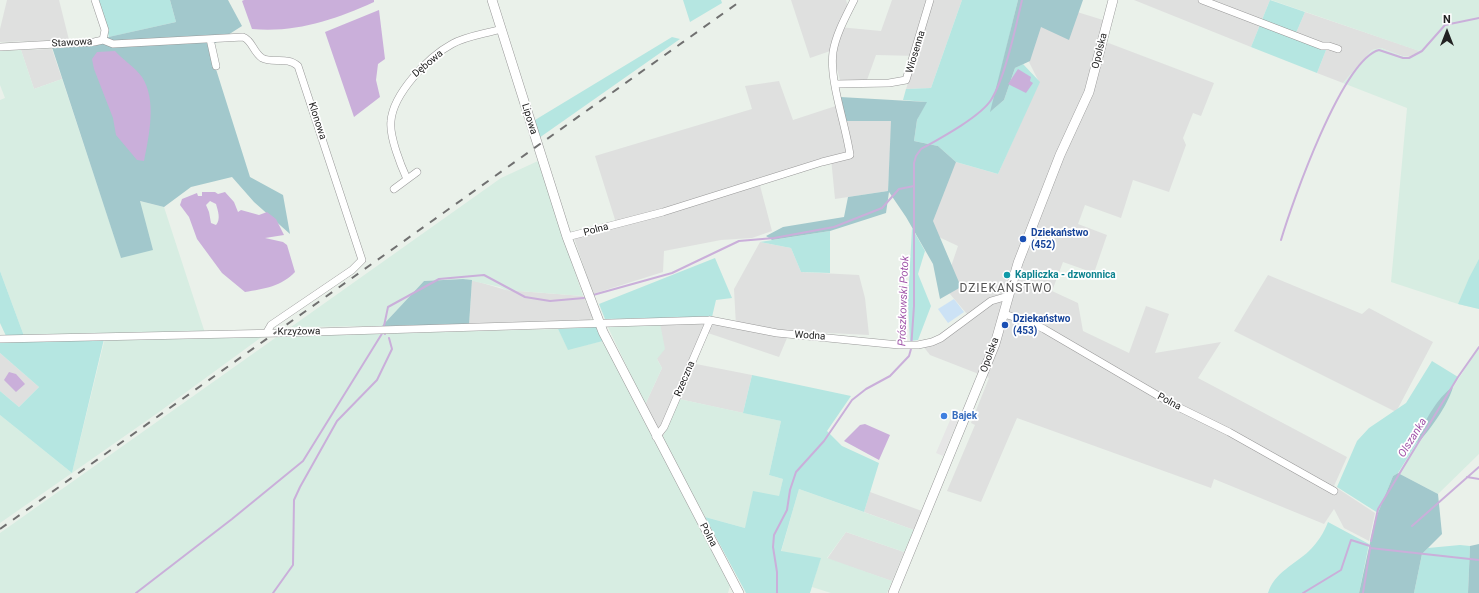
<!DOCTYPE html>
<meta charset="utf-8">
<style>
body{margin:0}
#map{position:relative;width:1479px;height:593px;overflow:hidden;background:#eaf1ea;font-family:Roboto,sans-serif}
canvas{display:block}
.north{position:absolute;left:1427px;top:12px;width:40px;height:40px;-webkit-text-stroke:3px #fff;paint-order:stroke;rotate:0deg;font-size:11px;font-weight:700;line-height:16px;text-align:center;color:#222}
.north::after{content:'';display:block;margin:auto;width:14px;height:18px;background:#222;clip-path:polygon(50% 0,100% 100%,50% 72%,0 100%)}
</style>
<div id="map">
<canvas width="1479" height="593"></canvas>
<div class="north">N</div>
</div>
<script>
const context = document.querySelector('canvas').getContext('2d');
context.lineJoin = 'round';
function fillPath(path, color) { context.fillStyle = color; context.fill(path, 'evenodd'); }
function trace(path, color, width, dash) { context.strokeStyle = color; context.lineWidth = width; context.lineCap = dash ? 'butt' : 'round'; context.setLineDash(dash || []); context.stroke(path); }
function drawText(font, color, halo, rows, align = 'center') {
  context.font = font + ' Roboto,sans-serif'; context.lineWidth = 3.5; context.setLineDash([]); context.textBaseline = 'middle'; context.strokeStyle = halo; context.fillStyle = color; for (const [text, x, y, turn = 0] of rows) {
    context.save(); context.translate(x, y); context.rotate((+turn || 0) * Math.PI / 180); context.textAlign = isNaN(turn) ? turn : align; if (halo) context.strokeText(text, 0, 0); context.fillText(text, 0, 0); context.restore();
  }
}
fillPath(new Path2D(`
 M7,0H59L69,40L0,42V29Z
 M791,0H846L848,6L839,27L881,31L892,0H962L931,88L906,89L917,56L876,55L867,80H840L836,65V49L810,58Z
 M1134,0H1270L1251,47Z
 M1074,11L1103,20L1098,39L1214,83L1201,116L1193,113L1183,138L1186,145L1169,192L1133,180L1121,218L1085,205L1078,224L1107,235L1094,273L1063,262L1052,291L1078,303L1083,331L1129,353L1146,306L1169,314L1155,353L1221,342L1198,378L1347,457L1334,486L1375,513L1369,541L1344,528L1334,509L1324,524L1214,479L1211,488L1017,418L981,502L947,491L975,425L971,423L989,378L930,355L923,346L967,314L944,287L958,246L926,231L923,223L956,162L998,174L1039,82L1028,60L1039,23Z
 M1305,12L1420,51L1410,57L1402,56L1381,48L1372,50L1343,83L1317,73L1328,45L1296,33Z
 M52,49L62,79L34,89L21,50Z
 M779,81L793,120L851,101L892,115L888,191L835,199L831,158L758,178L772,231L752,238L721,240L664,251L663,272L593,294L574,238L617,226L595,156L752,109L745,86Z
 M760,242L791,248L801,272L859,275L865,298L869,335L790,331L779,357L708,333L696,364L752,375L743,413L679,399L662,439L645,405L662,368L657,359L660,323L713,322L736,326L734,289Z
 M1268,275L1362,314L1369,308L1433,342L1396,412L1234,331Z
 M472,280L506,290L583,296L593,317L589,320L469,325Z
 M0,353L39,387L19,407L0,391Z
 M870,492L922,511L914,530L864,512Z
 M846,532L904,552L892,581L827,559Z`), '#dfe0df');
fillPath(new Path2D(`
 M1271,0H1479V309L1458,304L1391,282L1407,108L1343,83L1372,50L1381,48L1402,56L1410,57L1419,51Z
 M21,50L34,89L62,79L121,257L139,201L164,207L206,336H263L159,412L72,473L0,523V415L72,473L106,334L24,336L0,271V100L5,98L0,85V51Z
 M538,161L583,296L506,290L500,287L463,279L424,281L382,326L291,327L501,178Z
 M660,323L665,349L657,359L662,368L645,405L607,325Z
 M558,329L568,349L603,341L730,586L728,593H0V533L278,336Z
 M1479,347V454L1438,494L1398,473Z
 M679,399L781,421L769,475L783,479L779,497L745,528L705,517L662,439Z
 M799,489L914,530L904,552L846,532L827,558L892,581L887,593H831L812,587L820,559L781,552Z`), '#d7ede2');
fillPath(new Path2D(`
 M98,0H170L176,22L109,37Z
 M683,0H721L722,3L690,22Z
 M962,0H1018L991,111L1004,100L1015,68L1023,64L1040,82L998,174L956,162L938,146L914,141L917,120L926,102L903,100L906,89L931,88Z
 M1270,0L1305,12L1296,33L1328,45L1317,73L1251,47Z
 M672,37L680,39L539,138L535,120Z
 M912,228L925,251L918,274L931,306L918,340L910,341L908,302Z
 M830,231V273L801,272L791,248L760,242Z
 M715,258L732,298L716,300L712,317L605,319L599,304Z
 M1479,259V309L1458,304L1469,278Z
 M0,271L24,336H6L0,323Z
 M596,327L603,341L568,350L558,329Z
 M104,339L72,473L0,415V391L19,407L39,387L0,353V341Z
 M1432,361L1458,377L1398,473L1393,476L1378,513L1337,487L1357,441L1369,428L1406,403Z
 M752,375L851,396L827,431L842,446L879,463L864,512L799,489L781,551L821,558L810,593H746L705,517L745,528L753,491L779,496L783,479L769,475L781,421L743,413Z
 M1328,522L1369,544L1359,593H1268C1274,573 1295,564 1309,551C1317,543 1324,533 1328,522Z
 M1460,545L1470,546L1468,593H1414L1422,554L1428,548Z`), '#b5e6e1');
fillPath(new Path2D(`
 M170,0H228L242,26L209,47L250,177L283,195L290,234L254,202L232,177L191,187L164,207L140,201L153,250L121,258L50,41L104,38L176,22Z
 M1018,0H1083L1069,40L1041,27L1030,61L1015,68L1004,100L990,112Z
 M840,97L927,102L917,120L914,141L938,146L956,162L933,221L961,287L940,299L933,264L906,217L889,192L886,213L830,231L772,240L766,236L783,227L844,217L848,197L888,191L891,121H846Z
 M463,279L472,280L469,325L382,326L424,281Z
 M1453,387C1448,405 1430,430 1417,444C1420,427 1438,396 1453,387Z
 M1398,473L1438,494L1442,534L1422,554L1414,593H1359L1375,520L1393,476Z
 M1479,544V593H1468L1470,546Z`), '#a2c8cc');
fillPath(new Path2D(`
 M954,299L964,312L948,323L938,309Z`), '#cce2f5');
fillPath(new Path2D(`
 M954,411H962L943,456L936,453Z`), '#e6e6e6');
fillPath(new Path2D(`
 M244,0H374V2C334,20 296,33 252,29L242,1Z
 M379,10L385,59L378,64L376,80L380,97L354,117L325,32Z
 M115,51C123,60 135,67 142,77C157,100 149,136 144,161L137,160L116,135L113,118L94,69L92,59L97,52Z
 M1018,69L1031,77L1030,81L1033,83L1026,93L1008,84Z
 M202,192H215L218,194L225,192L234,202L238,212L241,210L259,215L267,212L276,219L284,235L265,238L283,242L287,245L295,272C282,286 264,289 245,292L222,273L197,239L189,217L180,205L182,199L197,193L198,196H202ZM210,201L216,204C218,211 221,219 216,225L211,223L209,212L206,205Z
 M9,372L16,374L25,384L16,392L4,380Z
 M865,424L890,435L879,460L844,441L860,425Z`), '#caafda');
trace(new Path2D(`
 M1281,240C1292,203 1342,60 1379,50L1403,58H1409L1422,51L1445,25L1479,18
 M593,295L672,273L739,241L774,238L834,227L882,208L899,189L914,186
 M384,326L388,307L439,279L484,275L525,297L550,301L584,298
 M1467,477L1479,479
 M1412,526L1479,467
 M1371,541L1378,509L1458,377L1479,347
 M1370,548L1479,560
 M136,593L232,519L303,461L383,332L385,334
 M273,593L293,565L294,500L300,487L337,421L377,380L392,349L389,338
 M777,593V572L773,547L774,535L787,510L790,490L796,472L824,441L852,400L866,389L890,376L909,356L911,349L914,306V163L916,156L921,149C939,139 980,117 991,100C1005,78 1016,26 1022,0
 M1303,593L1341,570L1351,540L1370,546
 M1363,593L1370,549`), '#caafda', 2);
const minor = new Path2D(`
 M95,0L105,30L103,40
 M1202,0L1322,46H1329L1338,49
 M210,39L216,66
 M103,40L113,44L243,37C252,40 253,52 262,58C273,64 287,56 298,66L362,260L352,270L271,325L267,332
 M0,47L94,42L103,40
 M836,84L889,83L906,80L930,0
 M407,179C401,166 389,136 391,121C393,94 428,57 452,44C466,36 485,34 501,29
 M394,189L417,172
 M567,237L663,212L822,162L850,155C846,125 829,81 833,52C836,34 846,16 854,0
 M1004,314L1030,322L1044,329L1174,405L1229,432L1334,491
 M0,339L281,333L710,320L777,333L899,345H918L932,342L941,338L991,301L1008,296
 M656,437L664,427L710,320`);
const tertiary = new Path2D(`
 M492,0L567,237L603,332L739,593
 M893,593L995,344L1018,263L1060,155L1089,92L1113,0`);
trace(minor, '#999', 8);
trace(tertiary, '#999', 10);
trace(minor, '#fff', 7);
trace(tertiary, '#fff', 9);
trace(new Path2D(`
 M0,529L742,0`), '#707070', 2, [8, 8]);
for (const [x, y, r, color] of [
 [1023,239,4,"#1a4fb4"],
 [1007,275,4,"#0f9aa8"],
 [1005,325,4,"#1a4fb4"],
 [944,416,4,"#3f7fe0"]
]) { const dot = new Path2D(); dot.arc(x, y, r, 0, 2 * Math.PI); context.fillStyle = color; context.fill(dot); trace(dot, '#fff', 1.5); }
drawText('10px', '#222', '#fff', [
 ["Stawowa",72,43,-3],
 ["Opolska",1100,51,-76],
 ["Wiosenna",916,52,-73],
 ["Dębowa",428,64,-40],
 ["Lipowa",529,119,73],
 ["Klonowa",317,121,72],
 ["Polna",596,230,-15],
 ["Krzyżowa",299,332,-1],
 ["Wodna",810,336,4],
 ["Opolska",990,355,-70],
 ["Rzeczna",685,379,-67],
 ["Polna",1169,402,28],
 ["Polna",708,535,62]
]);
drawText('bold 10px', '#164399', '#fff', [
 ["Dziekaństwo",1031,233],
 ["(452)",1031,245],
 ["Dziekaństwo",1013,319],
 ["(453)",1013,331]
], 'left');
drawText('bold 10px', '#0d838f', '#fff', [
 ["Kapliczka - dzwonnica",1015,275]
], 'left');
drawText('bold 10px', '#366cbe', '#fff', [
 ["Bajek",952,416]
], 'left');
drawText('italic 11px', '#a156aa', '#fff', [
 ["Prószkowski Potok",904,301,-88],
 ["Olszanka",1413,438,-58]
]);
context.letterSpacing = '1px';
drawText('12px', '#555', '#fff', [
 ["DZIEKAŃSTWO",1006,289]
]);
context.letterSpacing = '0px';
</script>
